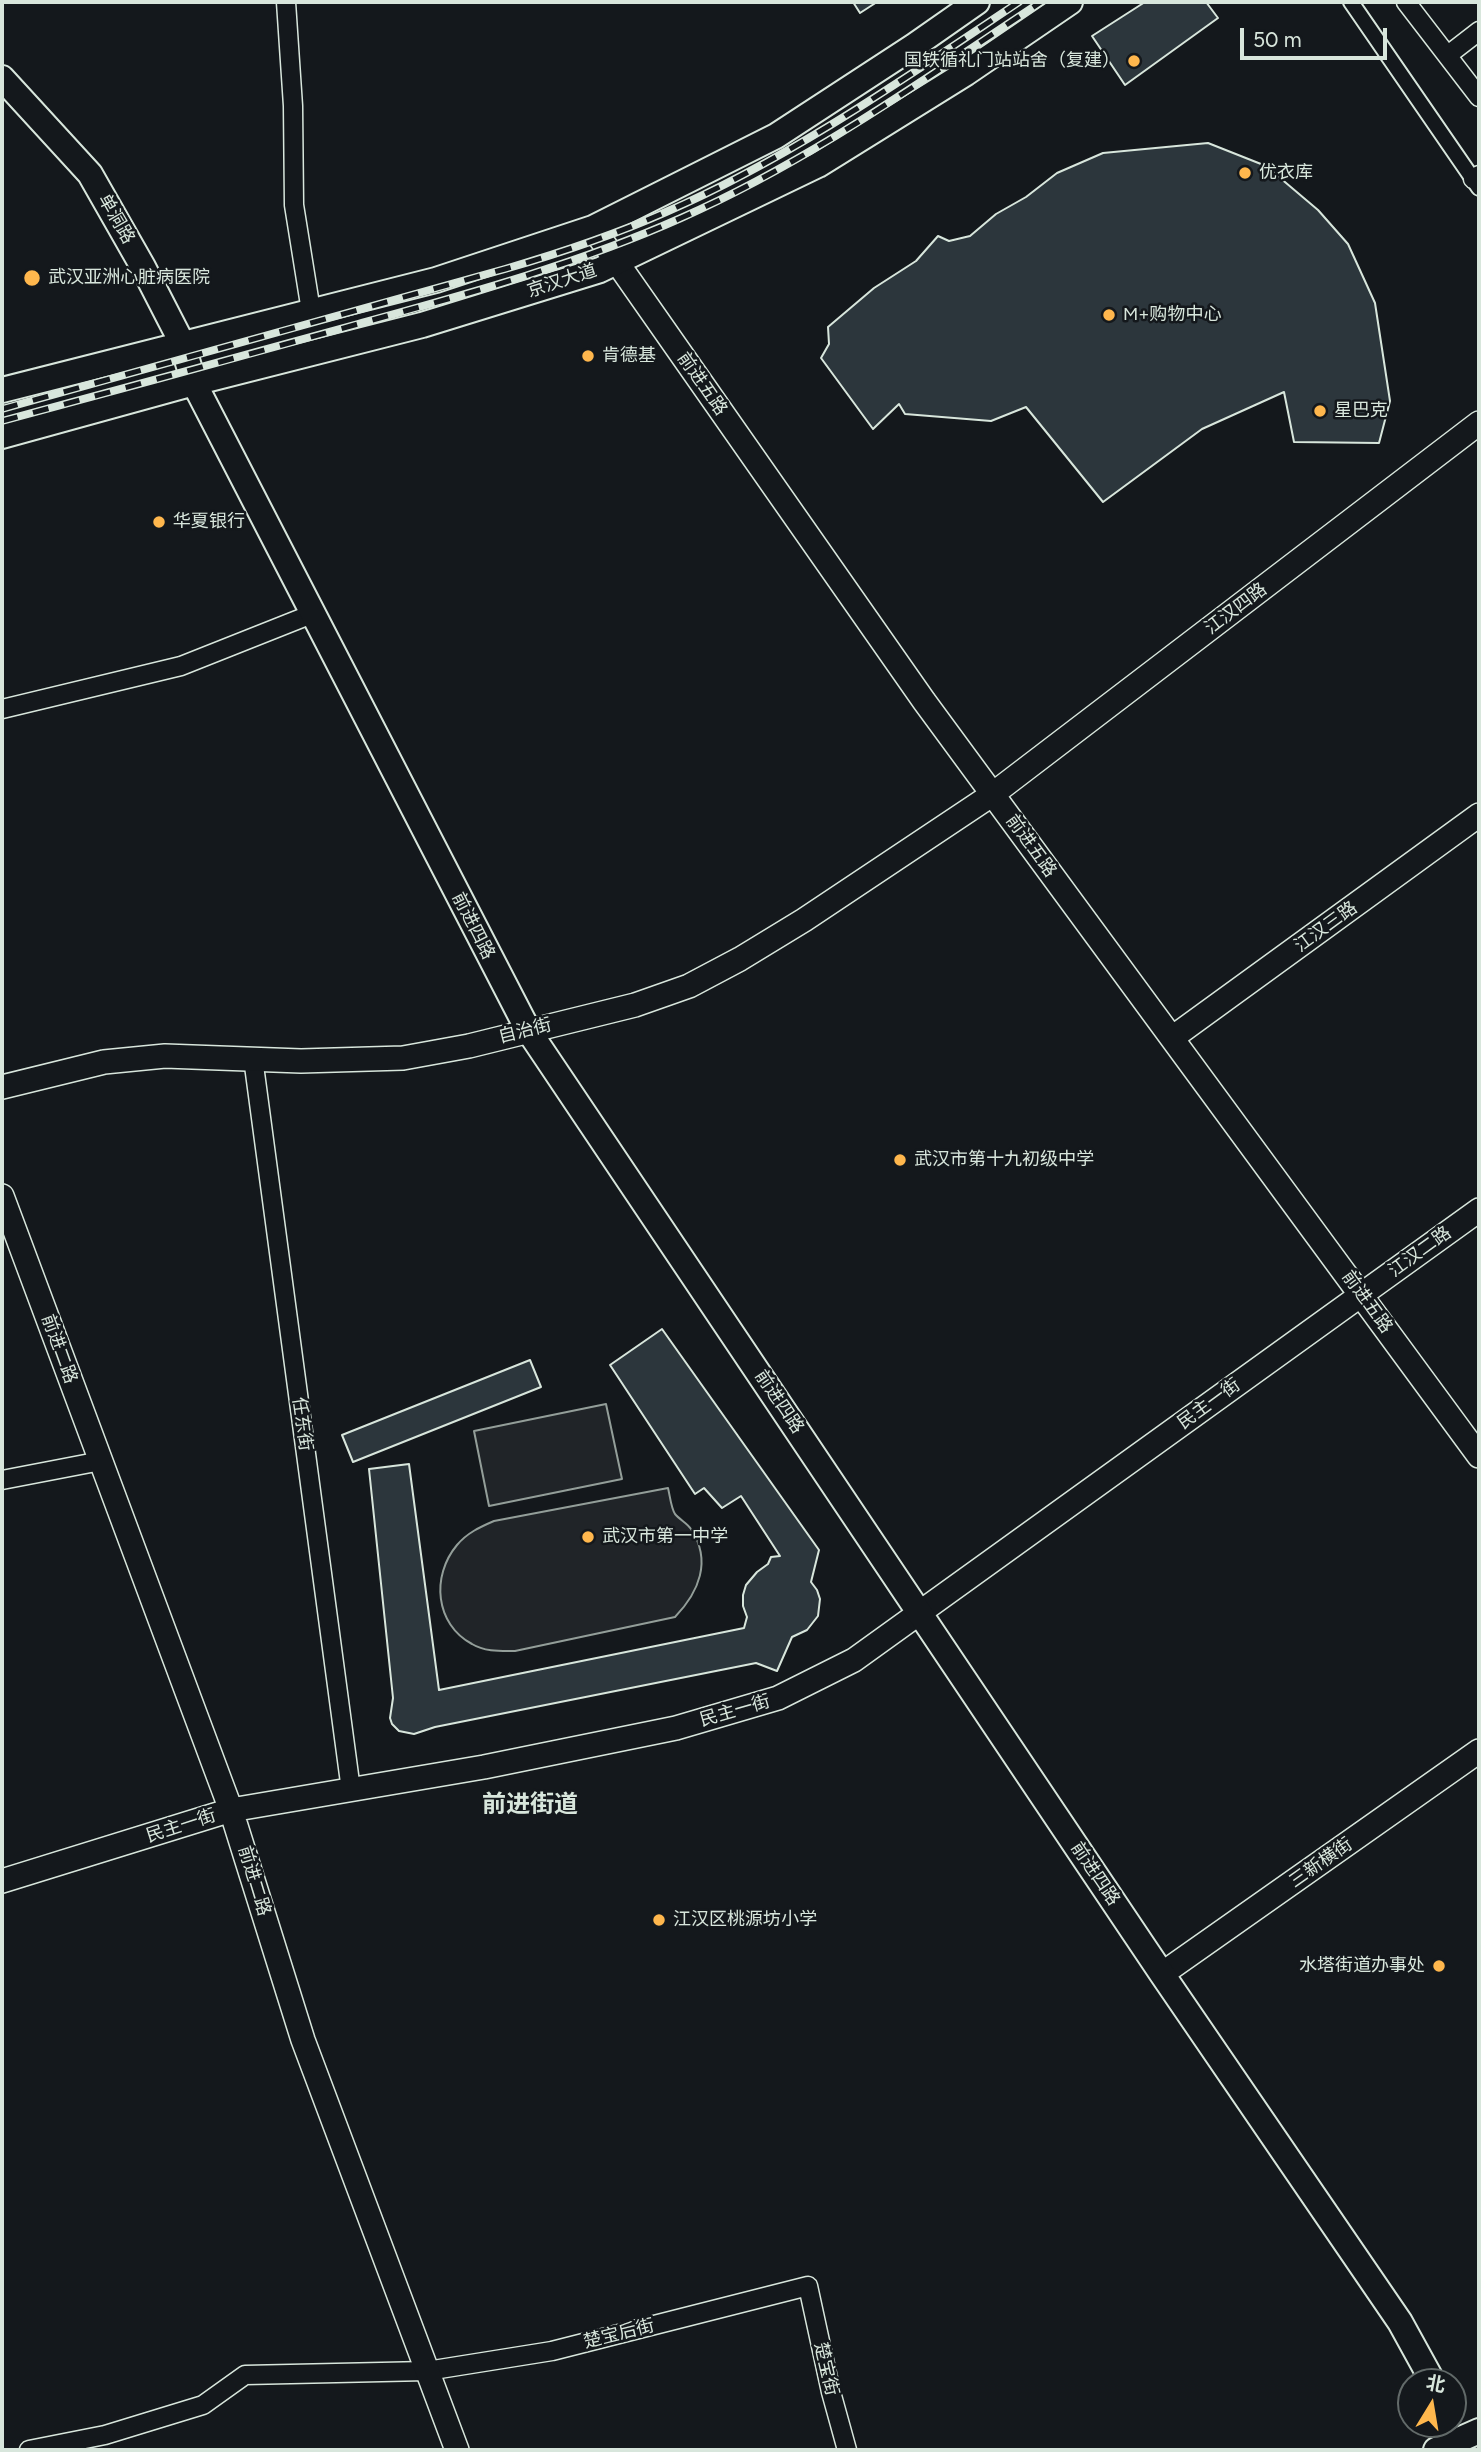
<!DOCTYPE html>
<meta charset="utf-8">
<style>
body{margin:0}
#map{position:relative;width:1481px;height:2452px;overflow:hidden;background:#14181c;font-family:Figtree,"Noto Sans SC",sans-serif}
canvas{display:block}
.frame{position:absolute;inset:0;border:4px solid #d8e6dc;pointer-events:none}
.north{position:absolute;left:1397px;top:2368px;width:70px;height:70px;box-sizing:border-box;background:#14181c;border:2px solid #626a69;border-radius:50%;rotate:11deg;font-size:19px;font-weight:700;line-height:28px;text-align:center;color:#d8e6dc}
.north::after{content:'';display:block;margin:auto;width:24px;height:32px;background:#ffb74d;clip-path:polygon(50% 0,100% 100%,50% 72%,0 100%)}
.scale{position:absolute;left:1240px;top:28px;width:147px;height:32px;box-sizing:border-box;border:4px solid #d8e6dc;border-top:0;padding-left:9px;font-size:21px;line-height:24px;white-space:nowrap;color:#d8e6dc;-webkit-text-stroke:5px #14181c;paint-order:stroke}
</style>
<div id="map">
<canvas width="1481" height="2452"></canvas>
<div class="frame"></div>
<div class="north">北</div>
<div class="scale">50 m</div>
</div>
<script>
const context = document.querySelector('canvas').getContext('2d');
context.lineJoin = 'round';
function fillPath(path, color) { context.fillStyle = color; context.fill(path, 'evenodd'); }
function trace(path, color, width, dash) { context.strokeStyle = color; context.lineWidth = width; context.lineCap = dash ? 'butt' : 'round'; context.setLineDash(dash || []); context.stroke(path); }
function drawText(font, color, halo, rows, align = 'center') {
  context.font = font + ' Figtree,"Noto Sans SC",sans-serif'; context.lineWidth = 5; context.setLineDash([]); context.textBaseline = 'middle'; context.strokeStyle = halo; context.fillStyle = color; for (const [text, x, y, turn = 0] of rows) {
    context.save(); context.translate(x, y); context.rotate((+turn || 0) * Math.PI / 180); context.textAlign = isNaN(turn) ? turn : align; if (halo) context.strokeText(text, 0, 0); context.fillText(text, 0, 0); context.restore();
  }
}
const green = new Path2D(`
 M606,1404L622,1479L489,1506L474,1431Z
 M668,1488C670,1496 671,1508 675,1514C680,1520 687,1523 691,1529C712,1561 699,1592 675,1617L515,1651C501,1651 485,1652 472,1644C435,1624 431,1576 457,1545C467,1533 480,1527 494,1521Z`);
fillPath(green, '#202428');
trace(green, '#939e99', 2);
const building = new Path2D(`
 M853,2H877L860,13Z
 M1145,2H1206L1218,18L1125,85L1092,36Z
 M1208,143L1266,166L1318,210L1348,244L1375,303L1390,401L1379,443L1294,442L1284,392L1202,429L1103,502L1026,407L991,421L905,414L899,404L873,429L821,358L829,344L828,327L874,288L916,261L938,236L949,241L970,236L996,214L1026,197L1057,173L1103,153Z
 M662,1329L819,1550L811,1582L817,1590L820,1599L818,1616L807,1630L792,1637L777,1671L756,1663L435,1727L414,1734L399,1731L392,1724L390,1718L393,1698L369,1469L409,1464L439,1690L744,1628L747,1617L743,1606V1595L746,1585L757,1572L768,1564L771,1557L780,1556L741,1496L722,1508L704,1488L695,1494L610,1365Z
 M530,1360L541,1387L353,1462L342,1435Z`);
fillPath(building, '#2c363c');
trace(building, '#d8e6dc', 2);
const pedestrian = new Path2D(`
 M1351,2L1479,188`);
const minor = new Path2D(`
 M286,2L293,106L294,205L311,311
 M1406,2L1479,97
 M1448,55L1479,31
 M1473,179L1479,175
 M2,709L181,666L312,614
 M253,1058L351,1790
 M2,1480L101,1461
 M29,2450L105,2435L203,2405L245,2375L427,2371L552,2351L808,2286L831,2392L847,2450`);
const tertiary = new Path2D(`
 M593,228L924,701L1479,1456
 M1172,1038L1479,815
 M2,1087L104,1062L165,1056L301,1061L403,1058L469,1046L635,1005L689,986L740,959L804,920L993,794L1479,423
 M2,1196L231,1810L303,2040L457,2450
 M2,1881L231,1810L484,1767L676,1728L778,1698L854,1660L1479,1210
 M1162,1974L1479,1751`);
const secondary = new Path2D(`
 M2,78L90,174L143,267L182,343L194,383L528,1030L1162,1974L1400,2322L1433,2382
 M2,390L436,280L593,228L776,136L914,46L977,2
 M2,436L194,383L422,325L600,270L818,165L966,73L1070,2
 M1436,2450L1479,2431`);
trace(pedestrian, '#d8e6dc', 18);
trace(minor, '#d8e6dc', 21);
trace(tertiary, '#d8e6dc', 26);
trace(secondary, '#d8e6dc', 28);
trace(pedestrian, '#14181c', 14);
trace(minor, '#14181c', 18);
trace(tertiary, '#14181c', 23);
trace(secondary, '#14181c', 24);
const rail = new Path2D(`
 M2,409L505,269C560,253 614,235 666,212C792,157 905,78 1019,2
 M2,421C121,389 239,357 358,324C467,294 578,264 681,218C810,161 924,79 1041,2`);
trace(rail, '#d8e6dc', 8);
trace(rail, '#14181c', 5, [16]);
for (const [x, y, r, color] of [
 [1134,61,7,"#ffb74d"],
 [1245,173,7,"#ffb74d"],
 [32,278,9,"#ffb74d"],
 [1109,315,7,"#ffb74d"],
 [588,356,7,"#ffb74d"],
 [1320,411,7,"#ffb74d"],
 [159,522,7,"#ffb74d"],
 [900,1160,7,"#ffb74d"],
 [588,1537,7,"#ffb74d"],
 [659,1920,7,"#ffb74d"],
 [1439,1966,7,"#ffb74d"]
]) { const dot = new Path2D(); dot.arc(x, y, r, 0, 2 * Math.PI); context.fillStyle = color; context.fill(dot); trace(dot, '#14181c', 2.5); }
drawText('18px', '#d8e6dc', '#14181c', [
 ["国铁循礼门站站舍（复建）",1120,61,"right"],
 ["优衣库",1259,173],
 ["武汉亚洲心脏病医院",48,278],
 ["M+购物中心",1123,315],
 ["肯德基",602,356],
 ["星巴克",1334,411],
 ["华夏银行",173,522],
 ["武汉市第十九初级中学",914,1160],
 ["武汉市第一中学",602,1537],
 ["江汉区桃源坊小学",673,1920],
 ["水塔街道办事处",1425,1966,"right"]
], 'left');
drawText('18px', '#d8e6dc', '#14181c', [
 ["单洞路",116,219,60],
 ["京汉大道",562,281,-18],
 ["前进五路",702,384,55],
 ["江汉四路",1236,609,-37],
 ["前进五路",1031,846,54],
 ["前进四路",473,926,63],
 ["江汉三路",1326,927,-36],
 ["自治街",525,1031,-14],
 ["江汉二路",1420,1252,-36],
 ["前进五路",1367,1302,54],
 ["前进二路",59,1349,70],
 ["前进四路",779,1402,56],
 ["民主一街",1209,1404,-36],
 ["任东街",302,1424,82],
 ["民主一街",735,1711,-16],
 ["民主一街",181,1826,-18],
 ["三新横街",1321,1863,-35],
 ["前进四路",1095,1874,56],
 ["前进二路",254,1881,73],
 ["楚宝后街",619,2334,-14],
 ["楚宝街",826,2369,77]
]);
drawText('bold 24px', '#d8e6dc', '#14181c', [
 ["前进街道",530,1805]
]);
</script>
